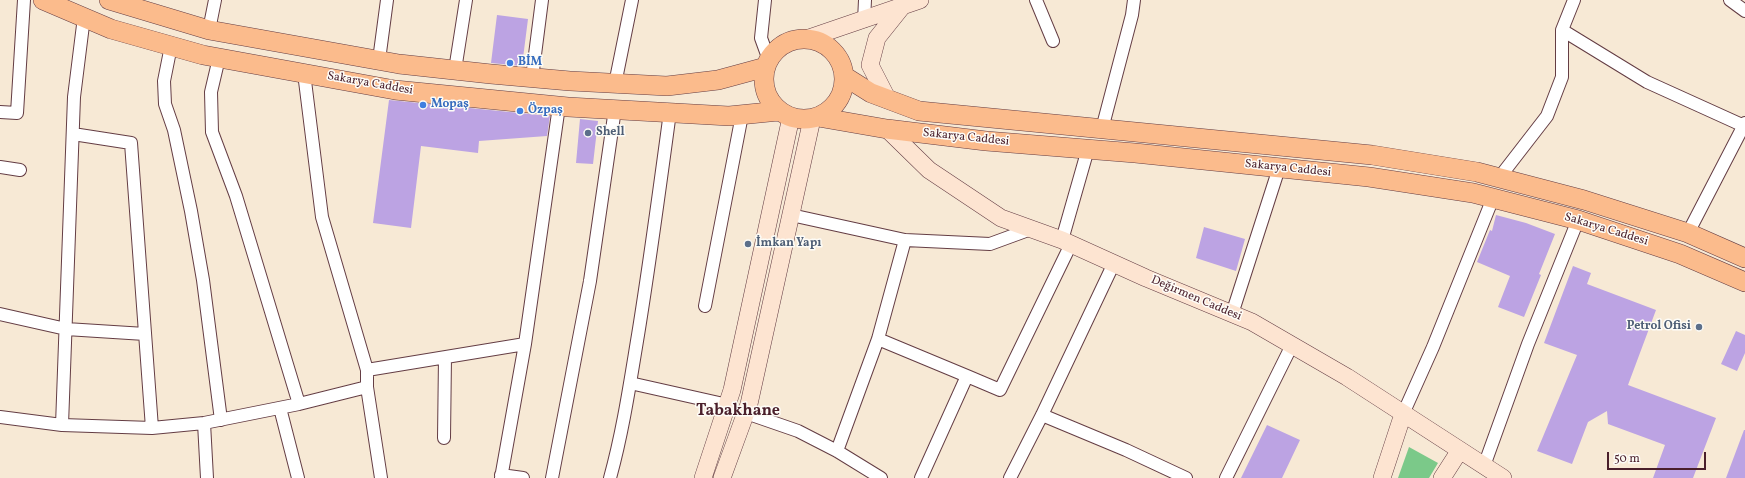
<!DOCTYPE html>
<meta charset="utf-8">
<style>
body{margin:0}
#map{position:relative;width:1745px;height:478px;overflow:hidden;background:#f7e9d5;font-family:Vollkorn,serif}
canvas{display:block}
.scale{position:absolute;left:1607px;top:452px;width:99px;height:18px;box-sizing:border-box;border:2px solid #4a1f2b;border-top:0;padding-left:5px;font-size:12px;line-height:14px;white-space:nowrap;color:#4a1f2b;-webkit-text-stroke:3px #fdfcf7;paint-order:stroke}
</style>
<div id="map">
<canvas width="1745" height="478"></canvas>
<div class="scale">50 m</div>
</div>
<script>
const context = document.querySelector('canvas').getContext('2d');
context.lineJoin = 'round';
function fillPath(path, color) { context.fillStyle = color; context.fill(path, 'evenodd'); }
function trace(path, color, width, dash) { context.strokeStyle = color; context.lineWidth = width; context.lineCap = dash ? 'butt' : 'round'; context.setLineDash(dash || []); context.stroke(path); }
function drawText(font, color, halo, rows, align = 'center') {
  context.font = font + ' Vollkorn,serif'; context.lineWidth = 3; context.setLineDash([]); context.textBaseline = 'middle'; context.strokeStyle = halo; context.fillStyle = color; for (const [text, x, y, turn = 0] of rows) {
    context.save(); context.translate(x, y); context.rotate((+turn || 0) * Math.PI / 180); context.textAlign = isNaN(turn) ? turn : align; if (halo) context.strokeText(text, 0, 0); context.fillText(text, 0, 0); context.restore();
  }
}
fillPath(new Path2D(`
 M1409,447L1438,463L1429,478H1398Z`), '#7bc989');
fillPath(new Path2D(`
 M497,15L528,19L522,66L491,63Z
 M389,100L550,116L547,136L479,141L478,153L421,146L411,228L373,223Z
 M580,119L598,121L593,164L576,163Z
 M1496,215L1526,223L1555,234L1539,274L1541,275L1524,317L1498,307L1510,276L1477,262L1490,230L1492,231Z
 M1204,227L1245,239L1236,271L1196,258Z
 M1573,266L1591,273L1587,284L1656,310L1628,385L1716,418L1693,478H1653L1665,445L1608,424L1607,411L1588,422L1572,464L1537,451L1577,355L1544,343Z
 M1736,331L1745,335V353L1737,371L1721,364Z
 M1267,425L1300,440L1282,478H1241Z
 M1744,430H1745V478H1726Z`), '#bca3e3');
const street = new Path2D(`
 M765,0L761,38L769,60
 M1036,0L1053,41
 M1730,0L1745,11
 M864,21L865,0
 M209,30L215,0
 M1562,30L1647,82L1744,126
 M171,46L164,81L165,104L174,130L191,211L203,280L221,420
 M219,58L211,92L212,132L236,196L299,404
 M379,60L387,0
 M455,70L466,0
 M304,73L322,217L367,370V387L381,478
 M532,78L542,0
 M615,84L632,0
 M0,112L17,113L24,0
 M1102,129L1132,15L1134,0
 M73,134L131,143L152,428
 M0,167L20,170
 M1499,178L1547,116L1562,77V30L1574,0
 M791,215L905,240L990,244L1031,229
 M1688,233L1745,123
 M1062,240L1088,149
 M705,306L742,115
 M0,314L66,329L145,334
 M1232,314L1279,168
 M878,339L967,376
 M367,370L525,344L559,106
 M630,383L728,405
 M280,408L298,478
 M746,413L798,431L837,451L881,478
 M1403,414L1433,347L1493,198
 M1042,415L1126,450L1186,478
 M0,417L62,425L152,428L204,423L299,404L367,387
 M204,423L207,478
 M62,425L74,97L84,17
 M444,438L445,357
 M837,451L878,339L905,240
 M1484,466L1528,344L1578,220
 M501,475L523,478
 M501,478L525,344
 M552,478L590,281L615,109
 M610,478C623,431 630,383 638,335C650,261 660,186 670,112
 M921,478L967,376L1000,390L1071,244
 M1010,478L1042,415L1114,263
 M1226,478L1292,345`);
const secondary = new Path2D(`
 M806,39L920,0
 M888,100L870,65L877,38L901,8
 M887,129L929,170L1001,218L1062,240L1146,278L1252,322L1347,377L1503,478
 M703,478L732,390L791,117
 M722,478L749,404L812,119
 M1382,478L1403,414
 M1442,478L1460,450`);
const primary = new Path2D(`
 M43,0L111,29L203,55L395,90L568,107L729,116L779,111
 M109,0L209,30L399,64L491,74L570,81L667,86L718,80L766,67
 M764 79a40 40 0 1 1 80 0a40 40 0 1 1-80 0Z
 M844,76L871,93L919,111L1372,155L1477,172L1584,200L1688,233L1745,258
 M818,117L887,129L986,141L1135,153L1369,177L1473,193L1578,220L1680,254L1745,282`);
trace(street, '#643d44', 14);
trace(secondary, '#643d44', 18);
trace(primary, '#643d44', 20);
trace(street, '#fff', 12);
trace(secondary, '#fde4d1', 17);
trace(primary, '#fbbb8c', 19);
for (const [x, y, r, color] of [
 [510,63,4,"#3f7fe0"],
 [423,105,4,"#3f7fe0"],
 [520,111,4,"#3f7fe0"],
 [588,133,4,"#5c6f8a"],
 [748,244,4,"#5c6f8a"],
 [1699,327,4,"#5c6f8a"]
]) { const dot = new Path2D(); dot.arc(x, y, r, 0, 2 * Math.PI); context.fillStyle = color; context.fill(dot); trace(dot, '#fdfcf7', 1.5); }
drawText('bold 12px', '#366cbe', '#fdfcf7', [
 ["BİM",518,63],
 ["Mopaş",431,105],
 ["Özpaş",528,111]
], 'left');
drawText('12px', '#4a1f2b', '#fdfcf7', [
 ["Sakarya Caddesi",370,84,10],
 ["Sakarya Caddesi",966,138,6],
 ["Sakarya Caddesi",1288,169,6],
 ["Sakarya Caddesi",1606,230,17],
 ["Değirmen Caddesi",1196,299,23]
]);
drawText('bold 12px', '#4e5e75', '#fdfcf7', [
 ["Shell",596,133],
 ["İmkan Yapı",756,244],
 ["Petrol Ofisi",1691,327,"right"]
], 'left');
drawText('bold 16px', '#4a1f2b', '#fdfcf7', [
 ["Tabakhane",738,412]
]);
</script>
